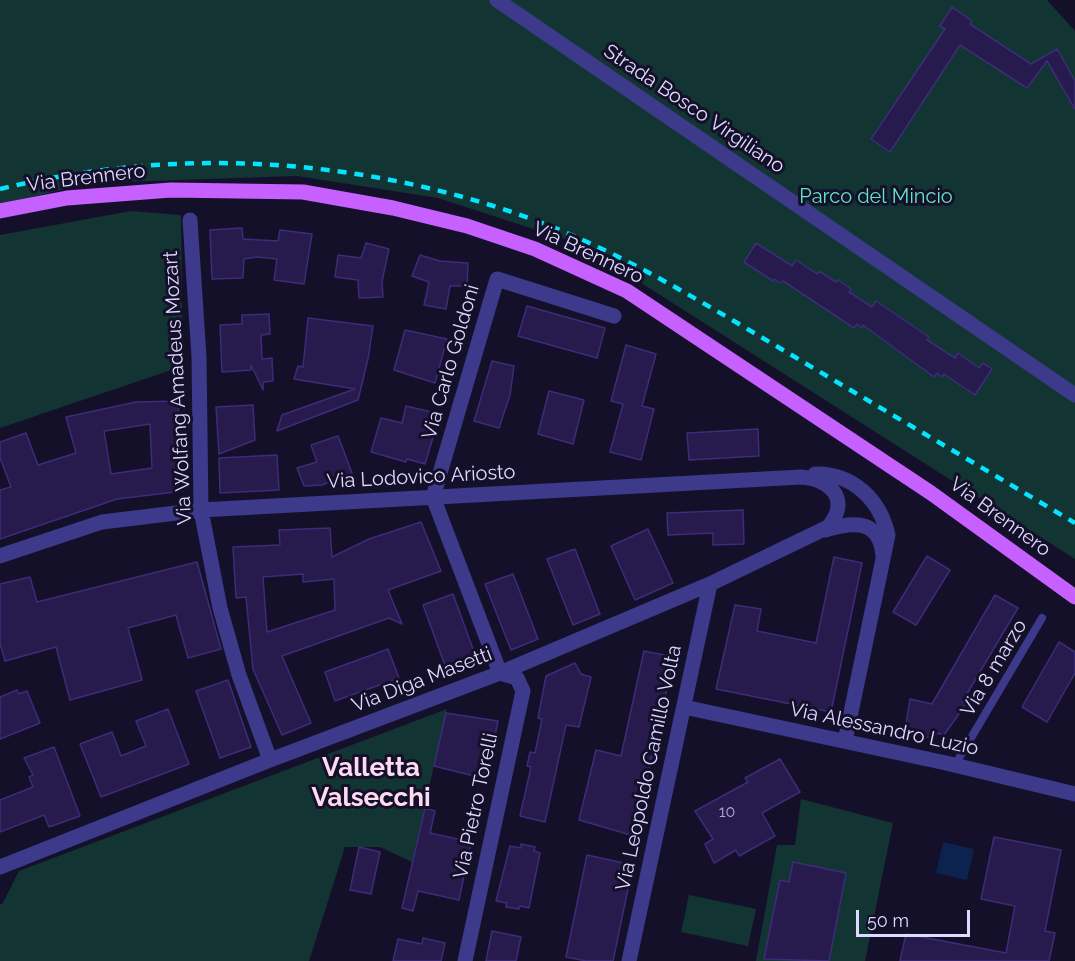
<!DOCTYPE html>
<style>
body{margin:0}
#map{position:relative;width:1075px;height:961px;overflow:hidden;background:#15102a;font-family:Raleway,sans-serif}
canvas{display:block}
.scale{position:absolute;left:856px;top:910px;width:114px;height:27px;box-sizing:border-box;border:3px solid #ded9ff;border-top:0;padding-left:8px;font-size:18px;line-height:21px;white-space:nowrap;color:#ded9ff;-webkit-text-stroke:4px #15102a;paint-order:stroke}
</style>
<div id="map">
<canvas width="1075" height="961"></canvas>
<div class="scale">50 m</div>
</div>
<script>
const context = document.querySelector('canvas').getContext('2d');
context.lineJoin = 'round';
function fillPath(path, color) { context.fillStyle = color; context.fill(path, 'evenodd'); }
function trace(path, color, width, dash) { context.strokeStyle = color; context.lineWidth = width; context.lineCap = dash ? 'butt' : 'round'; context.setLineDash(dash || []); context.stroke(path); }
function drawText(font, color, halo, rows, align = 'center') {
  context.font = font + ' Raleway,sans-serif'; context.lineWidth = 6; context.setLineDash([]); context.textBaseline = 'middle'; context.strokeStyle = halo; context.fillStyle = color; for (const [text, x, y, turn = 0] of rows) {
    context.save(); context.translate(x, y); context.rotate((+turn || 0) * Math.PI / 180); context.textAlign = isNaN(turn) ? turn : align; if (halo) context.strokeText(text, 0, 0); context.fillText(text, 0, 0); context.restore();
  }
}
fillPath(new Path2D(`
 M0,0H1047L1075,31V559L580,244L438,198L297,176L88,183L0,205Z
 M131,211L181,215L183,366L0,428V235Z
 M447,709L412,862L380,847H345L309,961H0V905L3,903L19,871Z
 M801,799L893,823L865,961H756L777,845H795Z
 M689,895L756,909L748,946L681,932Z`), '#123534');
fillPath(new Path2D(`
 M943,842L974,849L967,880L936,873Z`), '#0b234e');
const building = new Path2D(`
 M952,7L972,21L970,24L1031,64L1057,49L1075,81V109L1047,61L1027,88L960,45L890,152L871,139L945,29L940,26Z
 M242,228L243,239L278,241L280,230L312,234L304,284L274,280L277,259L257,257L244,259L243,278L212,279L210,230Z
 M366,243L389,249L382,281L383,297L359,298L358,280L335,277L338,255L361,258Z
 M756,243L792,266L796,260L817,274L819,271L836,282L838,280L851,289L849,292L872,307L876,301L929,337L927,340L955,358L958,353L979,368L983,363L992,369L975,395L944,374L942,377L937,373L934,377L863,325L862,328L857,324L854,328L783,281L780,283L774,279L773,281L744,262Z
 M420,255L440,261L468,263L467,286H450L446,309L424,305L429,282L412,276Z
 M527,306L605,328L597,358L518,336Z
 M269,314L270,334L261,335L262,359L272,358L273,381L263,382V390L251,365V370L222,372L220,325L242,324V315Z
 M308,318L373,326L368,359L358,400L277,431L282,415L355,389L294,379L298,366L303,367Z
 M405,330L447,339L435,383L394,370Z
 M626,345L656,354L642,406L654,409L641,460L610,452L623,404L611,401Z
 M492,361L514,366L510,395L499,428L474,421Z
 M549,391L584,400L573,444L538,434Z
 M178,401L183,491L117,499L0,539V490L11,487L0,458V442L26,433L38,465L76,453L66,417L136,402ZM150,424L152,468L111,474L104,431Z
 M253,405L255,440L219,454L216,407Z
 M406,406L440,414L425,464L407,459L406,462L371,452L381,418L402,423Z
 M758,429L759,456L689,460L687,433Z
 M338,436L352,473L322,485L304,486L297,468L317,462L311,445Z
 M277,455L279,490L220,493L219,458Z
 M743,510L744,544L713,545V533L668,535L667,513Z
 M421,522L441,571L388,590L402,624L389,618L282,656L311,723L282,735L253,669L246,597L236,598L233,547L280,545L279,530L330,528L332,557L369,539ZM303,574V582L334,579L335,610L267,632L263,577Z
 M648,529L673,583L635,600L611,546Z
 M575,549L600,614L573,625L547,559Z
 M927,556L950,570L916,625L893,612Z
 M834,557L862,563L831,712L716,689L735,605L761,609L757,631L816,643Z
 M197,562L221,649L188,658L176,615L128,628L142,680L70,700L56,647L5,661L0,644V584L30,577L37,602Z
 M513,574L538,639L511,650L485,584Z
 M453,594L477,660L447,671L423,605Z
 M995,595L1018,608L962,702L966,704L944,735L937,733L934,739L905,730L910,699L932,704Z
 M1059,642L1075,652V673L1047,722L1022,707Z
 M388,649L399,678L335,701L325,672Z
 M644,651L674,657L634,836L579,820L596,750L621,756Z
 M575,663L581,674L591,677L579,727L566,725L545,822L520,816L531,767L527,766L530,752L535,753L542,719L538,718L546,676Z
 M228,680L251,747L220,758L196,691Z
 M17,690L19,694L27,691L40,723L0,739V697Z
 M168,709L189,764L101,797L80,744L112,732L121,756L146,746L136,721Z
 M446,713L498,721L486,779L434,766Z
 M54,747L80,816L49,827L44,815L0,832V800L33,787L29,777L33,775L24,758Z
 M780,759L800,792L762,813L775,836L739,856L736,850L714,863L705,844L713,839L695,811L748,782L745,778Z
 M425,808L435,811L430,833L471,842L459,900L418,891L413,911L402,908Z
 M994,837L1061,850L1045,931L1055,933L1049,961H900L906,934L1006,953L1015,906L981,899Z
 M521,844L535,847L534,851L540,853L529,908L520,906L519,909L506,907L507,903L496,901L510,846L521,848Z
 M359,847L380,852L371,894L350,890Z
 M587,855L633,865L613,961H586L566,957Z
 M793,862L846,873L829,961L764,959L780,880L789,882Z
 M492,931L521,937L516,961H486Z
 M423,938L445,943L441,961H393L398,939L422,944Z`);
fillPath(building, '#261b4c');
trace(building, '#3c2c79', 1.5);
trace(new Path2D(`
 M955,765L1042,618`), '#3d398b', 8);
trace(new Path2D(`
 M497,0L1075,395
 M190,220L199,357L201,510L220,608L239,675L270,760
 M815,474C853,473 880,500 888,535L845,741
 M825,530C852,522 880,518 883,556
 M0,556L102,522L201,510L801,477C831,479 851,500 828,527L710,584L500,673L270,760L0,867
 M500,673L433,497L497,279L614,316
 M684,707L946,763L1075,794
 M465,961L523,691L517,678L500,673
 M629,961L710,584`), '#3d398b', 15);
trace(new Path2D(`
 M0,211L67,198L171,190L303,192L393,208L467,226L535,249L627,291L931,493L1075,597`), '#c660ff', 15);
trace(new Path2D(`
 M0,189C176,146 359,157 529,218C617,250 698,300 778,347C877,406 976,464 1075,523`), '#05e3ff', 4.5, [9, 8]);
drawText('16px', '#b0aad2', null, [
 ["10",727,812]
]);
drawText('20px', '#ded9ff', '#15102a', [
 ["Strada Bosco Virgiliano",694,109,34],
 ["Via Brennero",86,178,-7],
 ["Via Brennero",588,253,25],
 ["Via Carlo Goldoni",451,362,-74],
 ["Via Wolfang Amadeus Mozart",178,388,-93],
 ["Via Lodovico Ariosto",421,477,-3],
 ["Via Brennero",1000,517,36],
 ["Via 8 marzo",994,668,-59],
 ["Via Diga Masetti",422,680,-21],
 ["Via Alessandro Luzio",884,729,12],
 ["Via Leopoldo Camillo Volta",649,768,-78],
 ["Via Pietro Torelli",476,806,-78]
]);
drawText('20px', '#5fe5c5', '#15102a', [
 ["Parco del Mincio",876,197]
]);
drawText('bold 26px', '#ffdbf1', '#15102a', [
 ["Valletta",371,768],
 ["Valsecchi",371,798]
]);
</script>
